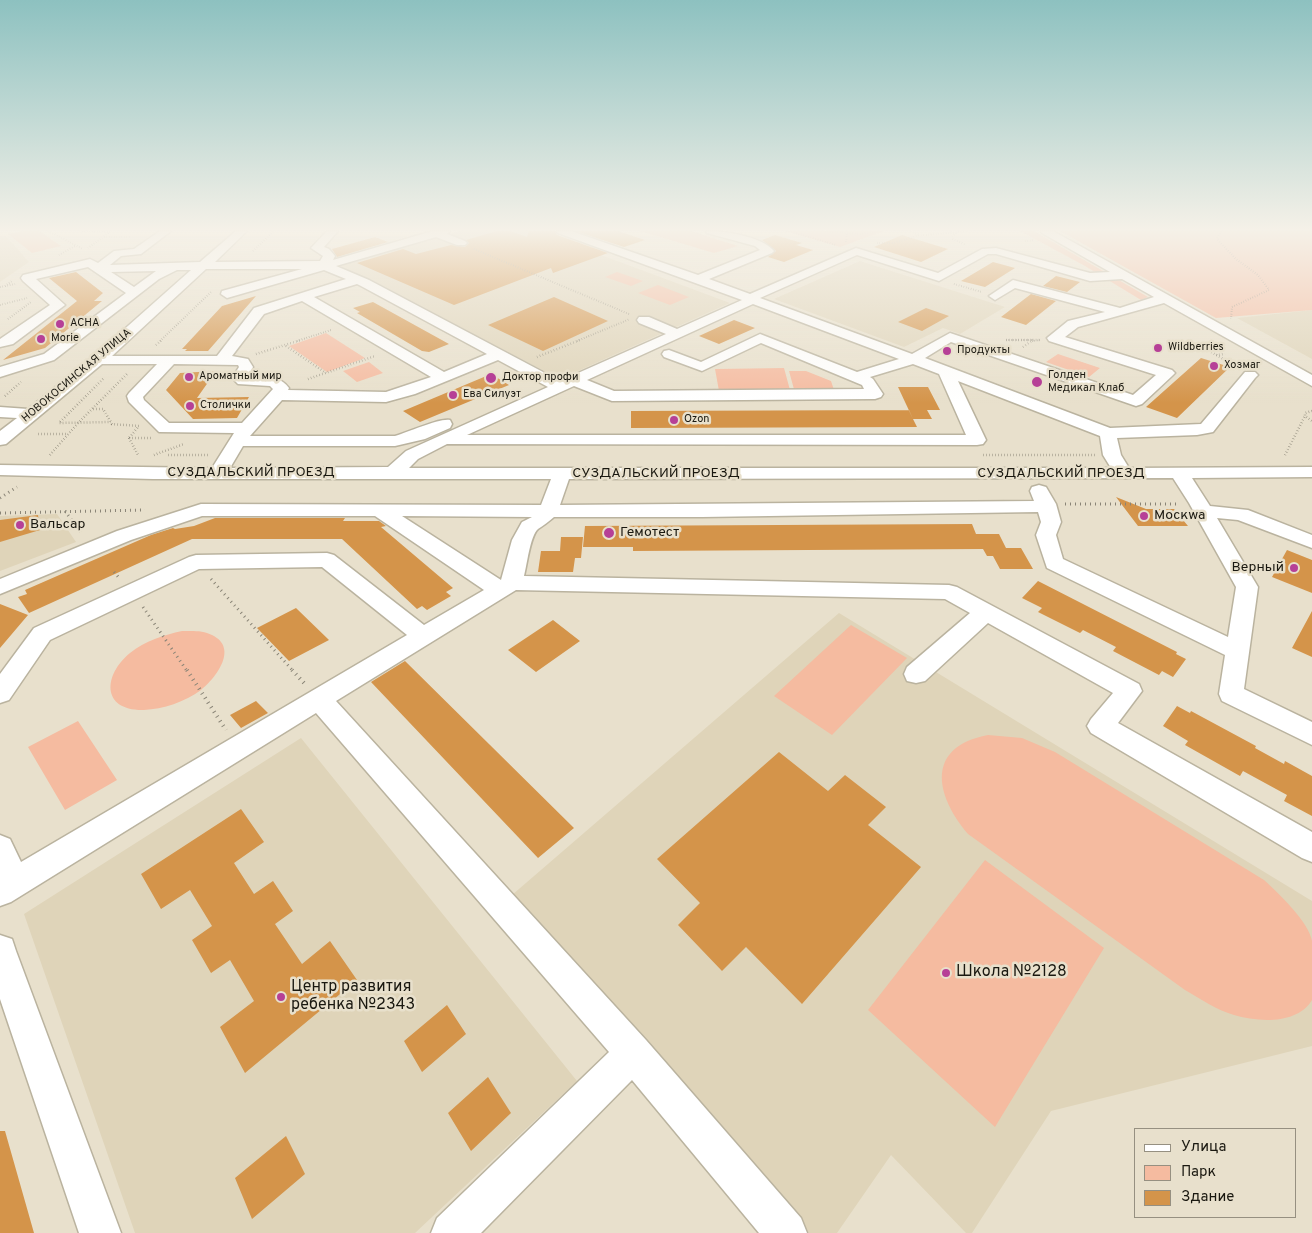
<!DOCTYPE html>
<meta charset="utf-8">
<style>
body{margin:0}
#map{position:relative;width:1312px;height:1233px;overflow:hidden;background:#e8e0cc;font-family:Overpass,sans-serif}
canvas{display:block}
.legend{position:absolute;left:1134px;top:1128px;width:162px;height:90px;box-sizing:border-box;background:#e8e0cc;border:1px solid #969081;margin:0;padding:6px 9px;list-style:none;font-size:15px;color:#1a1810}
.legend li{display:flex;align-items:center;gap:10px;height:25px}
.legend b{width:25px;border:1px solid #969081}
</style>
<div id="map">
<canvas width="1312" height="1233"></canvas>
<ul class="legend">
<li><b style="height:6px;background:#fff"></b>Улица</li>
<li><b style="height:14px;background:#f5bba0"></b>Парк</li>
<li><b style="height:14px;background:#d4944a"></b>Здание</li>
</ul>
</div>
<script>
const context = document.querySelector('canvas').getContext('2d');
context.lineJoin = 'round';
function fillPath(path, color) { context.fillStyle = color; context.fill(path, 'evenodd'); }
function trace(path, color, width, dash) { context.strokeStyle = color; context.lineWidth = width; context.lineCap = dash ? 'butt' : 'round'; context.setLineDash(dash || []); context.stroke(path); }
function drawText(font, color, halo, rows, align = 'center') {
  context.font = font + ' Overpass,sans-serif'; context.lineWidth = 5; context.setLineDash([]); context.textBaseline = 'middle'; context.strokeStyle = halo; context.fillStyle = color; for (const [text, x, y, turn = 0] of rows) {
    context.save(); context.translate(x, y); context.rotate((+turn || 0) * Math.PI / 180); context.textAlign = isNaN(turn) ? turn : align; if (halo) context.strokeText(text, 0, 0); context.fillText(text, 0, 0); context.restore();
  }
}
fillPath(new Path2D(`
 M460,231H537L730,303L560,379L340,266Z
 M0,236H6L29,262L0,282Z
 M860,261L1005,307L960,334L943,328L904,347L774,299Z
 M1312,310V359L1237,318Z
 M57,514L76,542L0,571V516Z
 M839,613L1312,901V1046L1051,1111L972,1233H966L891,1155L837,1233H809L512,895Z
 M301,738L577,1081L415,1233H135L24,914Z`), '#dfd4b9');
fillPath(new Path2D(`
 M24,231H39L61,246L32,253L8,234Z
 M640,231H691L738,246L714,253Z
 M785,231H884L840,247Z
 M1020,231H1034L1148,297L1141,300L1085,266Z
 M1060,231H1312V310L1216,318Z
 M617,272L643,281L631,286L605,277Z
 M658,285L689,297L670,305L638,293Z
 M326,333L365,358L327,372L289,346Z
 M1058,354L1100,368L1089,377L1046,362Z
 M369,362L383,373L357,382L343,371Z
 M784,368L790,390L719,391L715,369Z
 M789,371H806L831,381L835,393H795Z
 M851,625L907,658L832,735L774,696Z
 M182,631C192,631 203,630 212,635C239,648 216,678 201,690C185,702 163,709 144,710C101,711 103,675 130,653C145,641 164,635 182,631Z
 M78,721L117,780L65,810L28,747Z
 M988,735L1022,738L1055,752L1264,880C1278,893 1309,922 1312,941C1312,960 1312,981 1312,1000C1297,1025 1258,1022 1234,1015C1216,1010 1201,999 1185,990L968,834C935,795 925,747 988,735Z
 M985,860L1104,948L995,1127L868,1010Z`), '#f5bba0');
fillPath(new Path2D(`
 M497,231H510L527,237L529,231H555L557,235L608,253L553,273L551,268L454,305L357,263L403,249L416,254L451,245L465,247L469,243L466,240Z
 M575,231H618L645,240L624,247Z
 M775,235L802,243L796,245L813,250L784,262L768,257L776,251L762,240Z
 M902,235L948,249L921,262L874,247Z
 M375,237L388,242L337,257L332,249Z
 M993,262L1015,268L985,287L961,281Z
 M76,272L103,293L94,301H102L45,348L3,360L77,301L49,278Z
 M1056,276L1080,282L1067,292L1043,286Z
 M1031,294L1056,301L1026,325L1001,317Z
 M256,296L208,351H185L187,349H182L222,306Z
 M554,297L608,321L543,351L488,325Z
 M373,302L449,344L429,352L422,351L357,313L360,312L353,308Z
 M926,308L949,316L922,331L898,322Z
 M734,320L755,328L719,344L699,336Z
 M1201,358L1230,367L1177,418L1146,407Z
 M216,371L197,398L249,397L237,418L193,419L166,390L180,373Z
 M491,374L509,385L420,422L403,411Z
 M898,387H928L940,410H927L932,419H913L917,427L631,428V411L909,410L913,419Z
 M1116,497L1146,509H1174L1188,526H1138Z
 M38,515L40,530L0,542V520Z
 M215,518H345L343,521H379L386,526L381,527L453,588L446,592L451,596L427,610L422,606L417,609L342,539H192L29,613L18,597L27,594L25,590L151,535L173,528L175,529L194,526Z
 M972,524L976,534H999L1006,548H1021L1033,569H1000L993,556H987L983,549L633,551V547H583L585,526Z
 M561,537H583L581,558H575L573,572H538L541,551H560Z
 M1287,550L1312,560V593L1272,577Z
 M1038,581L1177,652L1176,654L1186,659L1173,677L1162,671L1159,675L1113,651L1116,647L1083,630L1080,633L1038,612L1042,608L1022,598Z
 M0,604L28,615L0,648Z
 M296,608L329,640L289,661L257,628Z
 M1312,611V657L1292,648Z
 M553,620L580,641L536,672L508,650Z
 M405,661L574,828L538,858L371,682Z
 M256,701L268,713L241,728L230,715Z
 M1177,706L1190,713L1191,711L1256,746L1255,748L1284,764L1285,761L1312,776V816L1284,801L1287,795L1243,771L1240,776L1185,745L1188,741L1163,726Z
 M779,752L828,791L845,775L886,807L868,825L921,867L802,1004L746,947L722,971L678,925L700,903L657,859Z
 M241,809L264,842L234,863L254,894L273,881L293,911L275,924L302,964L330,941L357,980L245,1073L220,1027L254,1001L230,960L211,973L192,940L212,926L190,890L161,909L141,874Z
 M447,1005L466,1034L422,1072L404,1041Z
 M488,1077L511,1113L471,1151L448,1113Z
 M0,1131H5L34,1233H0Z
 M286,1136L305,1174L252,1219L235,1178Z`), '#d4944a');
const minor = new Path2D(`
 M160,231H171L141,254L121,256L110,265L200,262L236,231H247L215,262L320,261L323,256L311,248L327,231H338L324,247L329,249L335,256L333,260L433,231H450L447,234L465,241L467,243L465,245H457L436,237L336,266L369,280L560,381L666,334L639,323L637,320L639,317H649L677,329L742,300L558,233L557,231H571L698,275L760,250L755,246L707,233L706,231C725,231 761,236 774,251L772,253L709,279L750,294L856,248L938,273L982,249L996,248L1090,273L1110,272L1042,233L1041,231H1053L1312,375V386L1164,303L1078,327L1065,337L1172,370L1175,373L1172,376L1142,404L1136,406L951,342L925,358L1110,428L1201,424L1245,372H1255L1258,375L1255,378L1213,432L1197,435L1117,438L1121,455L1129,468L1312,467V477L1192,478L1210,506L1248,510L1312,535V548L1238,520L1217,518L1258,587L1244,689L1312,722V745L1222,701L1219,694L1225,655L1047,568L1036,535L1041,522L1038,512L702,517H554C548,522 544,525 538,529C530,536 527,565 524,576L949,585L957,587L1139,684L1142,691L1118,723L1312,832V862L1302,858L1091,733L1087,726L1091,719L1113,693L988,623L925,681L916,683L907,681L904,674L907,667L970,613L945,599L516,590L336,701L646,1040L801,1218L807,1233H759L632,1080L481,1233H431L437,1218L609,1052L316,713L11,902L0,906V835L10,839L21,862L407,635L322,567L199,569L50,640L9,700L0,703V674L34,628L189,557L196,555L327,553L334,555L424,625L484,590L375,516H202L131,540L0,594V579L117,531L201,504L541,505L551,479H153L0,475V465L212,468L234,433L159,432L129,402L127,396L129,393L157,364H102L6,444L0,445V431L17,418L0,417V407L28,409L93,357L191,270H177L159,279L54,360L0,377V367L44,354L126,293L88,267L36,279L65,305L13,344L0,347V339L50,305L23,281L21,278L23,275L90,259L98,263L114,251L134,249ZM988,254H996L1090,281L1122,279L1154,297L1120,308L1013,280L989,296L995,300L1015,288L1105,312L1068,321L1047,338L1049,341L1156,375L1133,395L950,333L912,354L760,298L857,255L939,281ZM206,269H302L222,291L221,294L227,298L324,270L346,279L254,308L217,356H112ZM156,271L134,287L111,272ZM357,284L361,286L487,354L444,372L314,297ZM302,301L431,377L386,392L288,390L289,388C279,374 264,377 248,377L253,367L248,359L232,356L264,314ZM753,304L899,359L857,372L760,334L701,362L669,350L664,351L662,354L664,357L702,371L761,343L862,385L864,389L614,391L587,380ZM498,360L548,387L406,451L388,467L230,468L243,446H395L425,439L450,428L452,424L450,420C439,418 409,432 395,436H250L282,400L386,402L415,394ZM174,364L238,365L239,367L232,378L238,384L270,386L273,389L242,423H169L144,400L143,397ZM913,364L939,374L966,435H467L574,386L612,401L875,399L881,397L883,394L873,379L870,377ZM958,381L1100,436L1103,455L1111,468H409L418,459L447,444L977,445L983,444L986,440ZM1173,478L1189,503L1236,587L1228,637L1063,559L1056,535L1061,522L1056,504L1046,487L1039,485L1032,487L1030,491L1034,501L560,505L569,479ZM402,516L532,517L522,522L512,540L501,580Z
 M0,935L12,939L16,951L121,1233H79L0,999Z`);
trace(minor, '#bab39f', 3);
trace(new Path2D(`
 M48,231L83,249
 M82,231L110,232L88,248
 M789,231L836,245
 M825,231L860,234L881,231
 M911,231L919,235
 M1221,231L1217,239L1236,259L1258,275L1269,290L1232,307L1231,319
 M956,233L952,237L953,239L966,245
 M104,237H131
 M1025,241L1035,240
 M846,242L847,231
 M877,243H893L917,236L968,231
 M474,249L629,314
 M253,251L274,231
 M59,255L75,246
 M954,284L982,292
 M5,286L12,281
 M0,287L15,284
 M0,305L27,298
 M8,319L31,302
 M1006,340H1032
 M160,341L211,292
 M297,341L331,330
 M577,341L630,319
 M1032,341L1040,340`), '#898476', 2, [0.5, 2]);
trace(new Path2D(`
 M1006,340H1032
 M156,345L162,340
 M286,346L326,373
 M1201,346L1237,367
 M1023,347L1033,340H1040
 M256,354L301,340
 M1216,355L1225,354
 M537,357L580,340
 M103,379L59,423L111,422
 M308,379L375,356
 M5,396L21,382
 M93,409H103L112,424L139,426L129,438
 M1312,411L1305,413V416L1312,421
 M38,434H68
 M129,438H151
 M129,438L138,455
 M50,455L79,422L127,374
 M154,455L184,444
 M168,455H210
 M983,455H1095
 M1285,455L1305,416`), '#898476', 2.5, [0.5, 2.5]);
trace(new Path2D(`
 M0,498L17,487
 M1065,504H1179
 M65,511L82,534
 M0,513L145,510
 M114,572L120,579
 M211,579L293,671
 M143,607L187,671`), '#898476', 3, [1, 4]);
trace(new Path2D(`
 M187,670L226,730
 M292,670L305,684`), '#898476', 4, [1, 4.5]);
fillPath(minor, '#fff');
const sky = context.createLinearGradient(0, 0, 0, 403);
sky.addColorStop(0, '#8dc1c0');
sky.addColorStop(0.57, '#f5f1e8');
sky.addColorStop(1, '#f5f1e800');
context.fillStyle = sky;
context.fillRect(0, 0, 1312, 403);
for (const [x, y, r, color] of [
 [60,324,5,"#b64097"],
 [41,339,5,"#b64097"],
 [1158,348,5,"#b64097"],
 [947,351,5,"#b64097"],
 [1214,366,5,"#b64097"],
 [189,377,5,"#b64097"],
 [491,378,6,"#b64097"],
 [1037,382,6,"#b64097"],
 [453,395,5,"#b64097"],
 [190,406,5,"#b64097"],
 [674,420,5,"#b64097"],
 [1144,516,5,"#b64097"],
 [20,525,5,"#b64097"],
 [609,533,6,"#b64097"],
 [1294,568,5,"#b64097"],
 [946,973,5,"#b64097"],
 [281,997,5,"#b64097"]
]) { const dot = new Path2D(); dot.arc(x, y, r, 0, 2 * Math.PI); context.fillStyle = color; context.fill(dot); trace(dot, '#e8e0cc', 2); }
drawText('11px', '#1a1810', '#e8e0cc', [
 ["АСНА",70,324],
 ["Morie",51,339],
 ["Wildberries",1168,348],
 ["Продукты",957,351],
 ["Хозмаг",1224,366],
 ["Голден",1048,376],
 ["Медикал Клаб",1048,389],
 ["Ароматный мир",199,377],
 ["Доктор профи",502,378],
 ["Ева Силуэт",463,395],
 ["Столички",200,406],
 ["Ozon",684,420]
], 'left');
drawText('11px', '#1a1810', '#e8e0cc', [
 ["НОВОКОСИНСКАЯ УЛИЦА",77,376,-40]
]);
drawText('14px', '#1a1810', '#e8e0cc', [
 ["СУЗДАЛЬСКИЙ ПРОЕЗД",251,473],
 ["СУЗДАЛЬСКИЙ ПРОЕЗД",656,474],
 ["СУЗДАЛЬСКИЙ ПРОЕЗД",1061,474]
]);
drawText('14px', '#1a1810', '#e8e0cc', [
 ["Москwa",1154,516],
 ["Вальсар",30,525],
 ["Гемотест",620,533],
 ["Верный",1284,568,"right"]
], 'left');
drawText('16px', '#1a1810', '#e8e0cc', [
 ["Школа №2128",956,973],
 ["Центр развития",291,988],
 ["ребенка №2343",291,1006]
], 'left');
</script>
